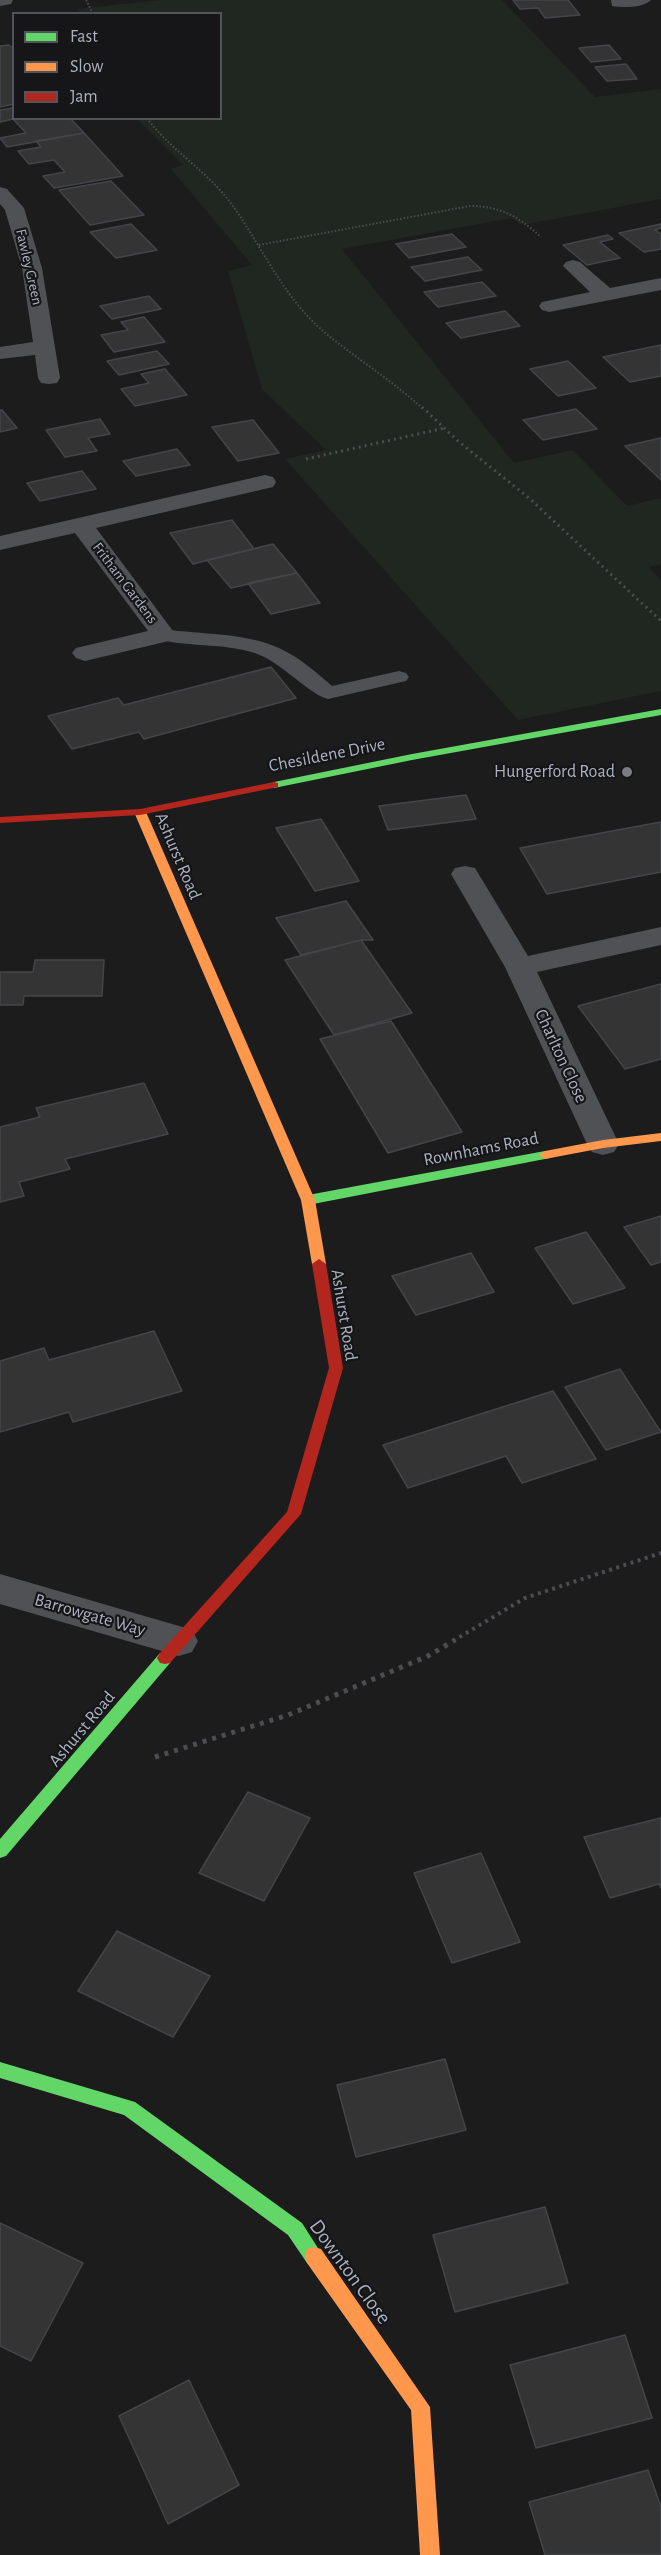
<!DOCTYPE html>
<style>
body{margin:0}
#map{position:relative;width:661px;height:2555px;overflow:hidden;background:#1c1c1d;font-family:"Alegreya Sans",sans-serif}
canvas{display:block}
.legend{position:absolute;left:12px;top:12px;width:210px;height:108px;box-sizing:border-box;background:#161619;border:2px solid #52545b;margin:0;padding:8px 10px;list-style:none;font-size:18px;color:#acb1be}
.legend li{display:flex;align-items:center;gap:12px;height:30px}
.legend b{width:30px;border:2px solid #52545b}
</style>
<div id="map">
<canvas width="661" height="2555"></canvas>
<ul class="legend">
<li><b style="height:8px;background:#63d668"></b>Fast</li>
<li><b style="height:8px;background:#ff974d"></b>Slow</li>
<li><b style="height:8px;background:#b3261e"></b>Jam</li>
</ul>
</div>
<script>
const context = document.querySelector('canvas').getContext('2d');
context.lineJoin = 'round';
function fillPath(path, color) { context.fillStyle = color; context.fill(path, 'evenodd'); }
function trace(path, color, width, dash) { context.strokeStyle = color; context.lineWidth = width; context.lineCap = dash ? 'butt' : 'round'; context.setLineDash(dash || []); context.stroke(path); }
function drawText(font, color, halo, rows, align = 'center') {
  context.font = font + ' "Alegreya Sans",sans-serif'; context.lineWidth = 4.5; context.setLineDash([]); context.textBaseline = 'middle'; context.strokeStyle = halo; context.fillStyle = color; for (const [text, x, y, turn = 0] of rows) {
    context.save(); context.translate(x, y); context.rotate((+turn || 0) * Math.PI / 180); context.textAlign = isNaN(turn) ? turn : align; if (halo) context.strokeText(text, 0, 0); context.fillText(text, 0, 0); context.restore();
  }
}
fillPath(new Path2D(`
 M159,0H502L595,97L661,89V199L522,225L512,218L342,249L514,463L573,450L627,506L661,498V564L649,567L661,580V691L518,720L285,459L326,450L262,389L228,271L252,265L171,169L183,165L137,119L220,118V14H80L77,9Z`), '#1f2720');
const building = new Path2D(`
 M513,0H568L580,15L545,18L538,8L520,9Z
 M9,45L14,49V104L0,107V46Z
 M609,45L621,59L591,62L579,48Z
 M626,64L637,79L607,81L595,67Z
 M14,108V118H70L84,133L7,147L0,138L26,133L13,119L0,122V110Z
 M84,133L123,176L54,188L43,176L65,172L54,160L29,164L18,151L41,147L36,141Z
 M111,181L144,215L90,225L59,190Z
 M131,224L157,250L116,258L90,232Z
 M661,224V228L655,230L661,234V249L644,252L619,233Z
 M452,234L466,247L409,258L396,244Z
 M608,235L613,239L600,242L620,258L587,265L563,245Z
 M468,257L482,270L425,281L411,267Z
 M482,282L496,296L438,307L424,292Z
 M149,296L161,309L112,319L100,306Z
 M505,311L520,326L461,338L446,323Z
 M144,317L165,342L114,352L101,335L128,330L121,322Z
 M661,345V376L630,382L603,357Z
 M157,351L169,364L119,375L107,361Z
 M568,361L596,388L558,396L530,369Z
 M165,369L187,395L135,406L121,389L149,383L141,374Z
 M576,409L597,429L543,440L523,420Z
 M0,410H2L17,428L0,432Z
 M100,419L110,434L88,438L97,451L65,457L46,430Z
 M253,420L279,453L238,461L212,427Z
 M661,438V480L625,446Z
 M177,449L190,465L136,476L123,461Z
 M82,471L96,489L40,501L27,483Z
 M232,520L254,549L193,564L170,533Z
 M273,544L297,573L231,588L207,560Z
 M297,573L320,603L271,614L248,583Z
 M271,667L296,698L144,739L139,732L72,749L48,716L118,698L124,705Z
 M466,795L476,819L388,830L379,806Z
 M321,819L359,881L315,891L276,828Z
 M661,822V872L547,894L520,848Z
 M346,901L373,940H361L301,955L276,918Z
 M361,940L412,1013L334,1035L285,960Z
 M35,960H104L102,996H24L23,1005H0V972H33Z
 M661,984V1059L625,1069L578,1006Z
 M391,1021L462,1132L388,1153L320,1039Z
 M144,1083L168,1134L65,1159L70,1169L19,1182L24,1196L0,1202V1127L40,1117L36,1108Z
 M661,1216V1262L651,1265L624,1227Z
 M586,1232L625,1288L573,1304L535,1248Z
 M471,1253L494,1292L416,1315L392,1276Z
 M154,1331L182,1391L73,1422L69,1412L0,1432V1361L44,1348L49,1360Z
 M620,1369L661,1432L606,1450L565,1387Z
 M553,1391L596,1459L522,1483L506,1456L408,1488L383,1445Z
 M248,1792L310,1818L264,1901L199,1873Z
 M661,1818V1888L659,1884L610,1898L584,1837Z
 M481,1853L520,1942L452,1963L414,1873Z
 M117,1931L210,1976L173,2037L78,1991Z
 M445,2059L466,2130L356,2157L337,2085Z
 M545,2207L568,2283L455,2312L433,2235Z
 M0,2223L83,2263L31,2361L0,2346Z
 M625,2335L652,2418L536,2448L510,2365Z
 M189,2380L239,2485L168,2524L119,2416Z
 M648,2470L661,2507V2555H545L529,2502Z`);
fillPath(building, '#343435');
trace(building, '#444549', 1.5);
trace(new Path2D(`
 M86,0L93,14
 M147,118C170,150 206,170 230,202C261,244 282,296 323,331C355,358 392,380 423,409
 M259,245L470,206C501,206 519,217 541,237`), '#4c4d50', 2, [1.5, 2]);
trace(new Path2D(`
 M422,407L458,441L529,498L661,621
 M306,459L445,428`), '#4c4d50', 3, [2, 4]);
trace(new Path2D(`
 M453,1641L525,1598L661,1553`), '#4c4d50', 4, [3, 4.5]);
trace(new Path2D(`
 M155,1757L288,1715L428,1656L455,1640`), '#4c4d50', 5, [4, 6]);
fillPath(new Path2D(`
 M164,629C202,635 243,632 279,648C299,657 316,672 332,686L399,671L406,673L409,677L406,681L328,699C311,695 284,666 262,656C230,642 191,648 157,639L154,635L157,631Z`), '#505155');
fillPath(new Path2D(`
 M0,0H13L11,4L0,6Z
 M611,0H651C644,8 623,8 612,6Z
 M0,187L7,189L24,208L42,268L60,378L57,383L49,384L41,383L38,378L35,355L0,359V347L33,342L22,268L5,210L0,204Z
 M573,260L580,262L610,288L661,278V290L549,312L542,310L539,306L542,302L590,292L563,266L566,262Z
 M265,475L273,477L276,482L273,487L96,528L176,635L173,640L85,661L76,658L72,653L76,648L148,631L75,533L0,550V536Z
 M465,866L475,868L528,956L661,927V945L537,972L619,1144L614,1152L603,1155L592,1152L587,1144L505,967L451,874L455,868Z
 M0,1574L179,1626L192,1630L198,1641L192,1652L179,1656L0,1604Z`), '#505155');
fillPath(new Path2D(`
 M661,709V715L412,760L274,788L269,785L274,782L412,754Z
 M545,1151L550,1152L551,1155L550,1158L308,1205L301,1200L308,1195Z
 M165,1652L170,1653L173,1658L170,1663L6,1856L0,1858V1839L160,1653Z
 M0,2062L135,2102L302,2223L323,2256L321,2263L314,2265L307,2263L288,2235L124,2115L0,2078Z`), '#63d668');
fillPath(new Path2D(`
 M140,809L146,812L315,1200L326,1264L324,1267H314L312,1264L301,1200L134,812Z
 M661,1133V1141L603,1148L545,1159L539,1155L545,1151L603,1140Z
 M314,2247L321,2249L430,2407L440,2555H420L411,2410L307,2263L305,2256L307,2249Z`), '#ff974d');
fillPath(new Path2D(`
 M274,782L278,783V787L140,815L0,823V817L140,809Z
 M319,1259L326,1264L343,1368L301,1514L170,1663L165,1664L160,1663L157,1658L160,1653L287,1512L329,1368L312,1264Z`), '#b3261e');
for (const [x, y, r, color] of [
 [627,772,6,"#7a7d86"]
]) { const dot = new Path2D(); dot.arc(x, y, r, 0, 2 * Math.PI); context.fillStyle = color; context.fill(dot); trace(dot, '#161619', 2); }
drawText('15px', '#acb1be', '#161619', [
 ["Fawley Green",29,267,77],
 ["Fritham Gardens",125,583,53]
]);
drawText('18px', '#acb1be', '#161619', [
 ["Chesildene Drive",327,755,-11],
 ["Ashurst Road",178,856,67],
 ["Charlton Close",561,1056,65],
 ["Rownhams Road",481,1149,-11],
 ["Ashurst Road",344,1315,81],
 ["Barrowgate Way",90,1615,16],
 ["Ashurst Road",82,1729,-50]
]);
drawText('18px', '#acb1be', '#161619', [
 ["Hungerford Road",615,772]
], 'right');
drawText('21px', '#acb1be', '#161619', [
 ["Downton Close",350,2272,54]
]);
</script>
